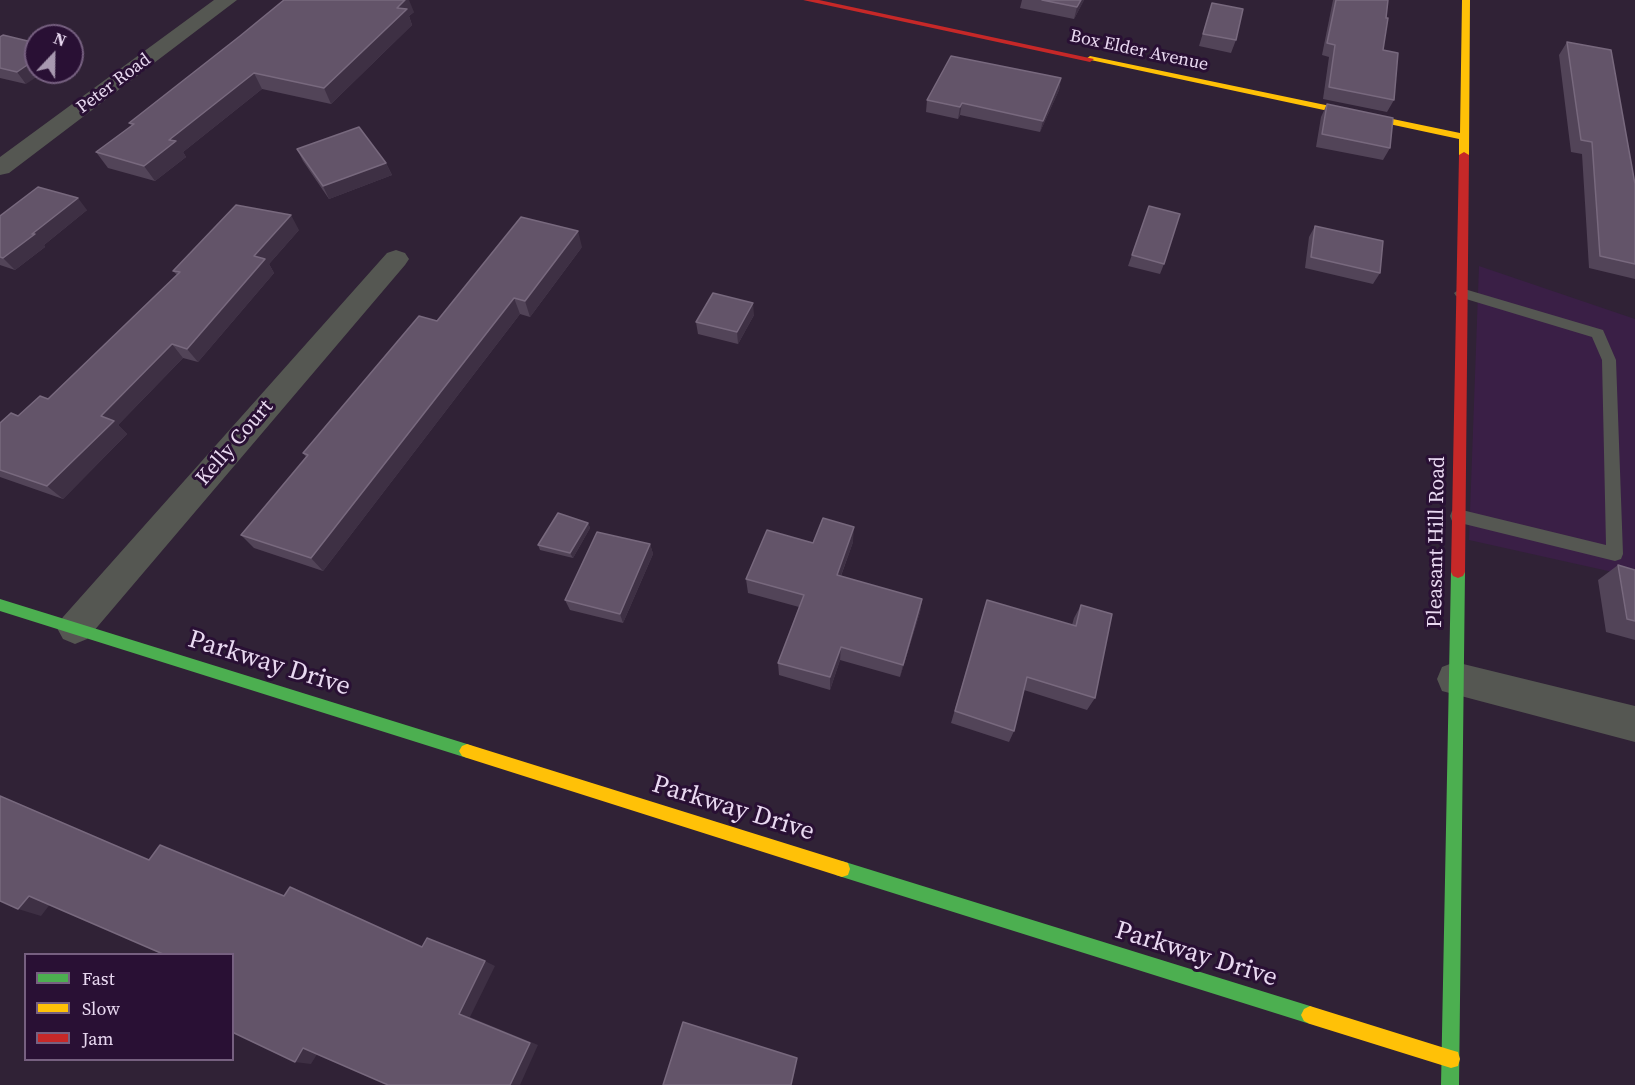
<!DOCTYPE html>
<style>
body{margin:0}
#map{position:relative;width:1635px;height:1085px;overflow:hidden;background:#302236;font-family:"Source Serif 4",serif}
canvas{display:block}
.legend{position:absolute;left:24px;top:953px;width:210px;height:108px;box-sizing:border-box;background:#291034;border:2px solid #766080;margin:0;padding:8px 10px;list-style:none;font-size:18px;color:#e9d9f1}
.legend li{display:flex;align-items:center;gap:12px;height:30px}
.legend b{width:30px;border:2px solid #766080}
.north{position:absolute;left:24px;top:24px;width:60px;height:60px;box-sizing:border-box;background:#291034;border:2px solid #766080;border-radius:50%;rotate:22deg;font-size:16px;font-weight:700;line-height:24px;text-align:center;color:#e9d9f1}
.north::after{content:'';display:block;margin:auto;width:21px;height:27px;background:#a899b0;clip-path:polygon(50% 0,100% 100%,50% 72%,0 100%)}
</style>
<div id="map">
<canvas width="1635" height="1085"></canvas>
<ul class="legend">
<li><b style="height:8px;background:#4caf50"></b>Fast</li>
<li><b style="height:8px;background:#ffc107"></b>Slow</li>
<li><b style="height:8px;background:#c62828"></b>Jam</li>
</ul>
<div class="north">N</div>
</div>
<script>
const context = document.querySelector('canvas').getContext('2d');
context.lineJoin = 'round';
function fillPath(path, color) { context.fillStyle = color; context.fill(path, 'evenodd'); }
function trace(path, color, width, dash) { context.strokeStyle = color; context.lineWidth = width; context.lineCap = dash ? 'butt' : 'round'; context.setLineDash(dash || []); context.stroke(path); }
function drawText(font, color, halo, rows, align = 'center') {
  context.font = font + ' "Source Serif 4",serif'; context.lineWidth = 6; context.setLineDash([]); context.textBaseline = 'middle'; context.strokeStyle = halo; context.fillStyle = color; for (const [text, x, y, turn = 0] of rows) {
    context.save(); context.translate(x, y); context.rotate((+turn || 0) * Math.PI / 180); context.textAlign = isNaN(turn) ? turn : align; if (halo) context.strokeText(text, 0, 0); context.fillText(text, 0, 0); context.restore();
  }
}
fillPath(new Path2D(`
 M1479,266L1635,319V577L1469,540Z`), '#3a1f46');
fillPath(new Path2D(`
 M1461,288L1603,330L1616,360L1623,554L1621,559L1615,561L1452,521L1450,516L1452,511L1458,509L1606,545L1602,360L1592,337L1456,296L1454,293Z`), '#555752');
fillPath(new Path2D(`
 M214,0H237L9,173L0,175V157Z
 M396,250L405,253L409,259L405,265L87,639L75,644L63,639L57,628L63,617L387,253Z
 M1455,662L1635,706V742L1442,691L1437,679L1442,667Z`), '#555752');
fillPath(new Path2D(`
 M1458,566L1463,568L1465,572L1459,1085H1441L1451,572L1453,568Z
 M0,599L467,744L472,746L475,751L472,756L467,758L0,611Z
 M842,861L1310,1006L1316,1009L1319,1015L1316,1021L1310,1024L842,877L836,875L834,869L836,863Z`), '#4caf50');
fillPath(new Path2D(`
 M1462,0H1470L1469,155L1464,158L1459,155V139L1086,59L1090,56L1460,133Z
 M467,744L842,861L848,863L850,869L848,875L842,877L467,758L462,756L459,751L462,746Z
 M1310,1006L1451,1050L1458,1052L1460,1059L1458,1066L1451,1068L1310,1024L1304,1021L1301,1015L1304,1009Z`), '#ffc107');
fillPath(new Path2D(`
 M803,0H819L1094,59L1090,62Z
 M1464,152L1469,155L1465,572L1463,576L1458,578L1453,576L1451,572L1459,155Z`), '#c62828');
fillPath(new Path2D(`
 M1022,0H1084L1074,19L1020,8Z
 M1333,0H1388L1383,50L1394,100L1387,112L1323,99L1329,57L1322,55Z
 M1212,3L1236,40L1231,53L1199,46Z
 M414,12L409,16L412,25L331,104L262,89L183,152L186,157L155,181L108,168L96,152L132,126L129,123L240,36Z
 M0,37L26,84L0,78Z
 M1567,42L1635,184V279L1589,268L1582,154L1571,152L1559,55Z
 M1061,78L1059,90L1040,132L960,115L958,119L926,112L927,100Z
 M1327,104L1390,148L1383,160L1316,147L1321,117Z
 M297,149L386,163L392,175L329,199L303,161Z
 M1149,206L1164,264L1160,274L1128,266Z
 M87,210L44,245L45,247L15,270L0,265V216Z
 M1315,226L1380,273L1373,284L1305,268L1309,237Z
 M299,230L269,264L274,273L198,362L183,358L118,425L127,434L63,499L0,477V423L18,416L48,399L177,275L173,271Z
 M582,247L530,317L520,314L323,571L254,548L241,535L306,457L303,453L437,321Z
 M754,315L738,344L698,334L696,322Z
 M588,523L590,528L573,558L540,550L538,545Z
 M853,542L841,576L922,599L920,612L900,677L840,660L830,690L779,675L778,663L799,607L748,593L746,579L813,543Z
 M650,544L653,554L623,623L570,610L565,600Z
 M1618,565L1635,570V640L1606,632L1598,580Z
 M1081,605L1095,698L1087,710L1024,690L1014,731L1009,742L951,723L983,614L1072,625L1074,618Z`), '#524458');
fillPath(new Path2D(`
 M405,0H409L414,12L409,16L412,25L331,104L324,88L397,8Z
 M1081,0H1084L1074,19L1077,7Z
 M36,59V72H44L26,84L17,72Z
 M254,73L262,89L183,152L186,157L155,181L144,166L169,140Z
 M1061,78L1059,90L1040,132L1043,121Z
 M962,103L960,115L958,119L960,107Z
 M386,163L392,175L329,199L323,186Z
 M78,198L87,210L44,245L45,247L15,270L3,258L32,234Z
 M291,215L299,230L269,264L274,273L198,362L187,349L254,256Z
 M578,231L582,247L530,317L525,301Z
 M514,298L520,314L323,571L311,558Z
 M753,303L754,315L738,344L737,332Z
 M172,344L183,358L118,425L127,434L63,499L47,486L101,416Z
 M588,523L590,528L573,558L570,553Z
 M854,527L853,542L836,589L837,575Z
 M650,544L653,554L623,623L620,614Z
 M922,599L920,612L900,677L903,665Z
 M841,647L840,660L830,690V677Z
 M29,896L51,903L41,916L18,909Z
 M485,961L495,966L470,1017L538,1045L520,1085H510L459,1014Z
 M303,1048L319,1051L311,1064L295,1062Z`), '#3e3044');
const building = new Path2D(`
 M284,0H405L397,8L407,9L324,88L254,73L169,140L176,141L144,166L96,152L134,124L129,123L240,36Z
 M1042,0H1081L1077,7Z
 M1336,0H1388L1386,18H1388L1383,50L1398,53L1394,100L1329,87L1335,45L1327,43Z
 M1212,3L1243,9L1236,40L1203,34Z
 M3,35L36,43V59L17,72L0,68V37Z
 M1567,42L1611,50L1635,184V264L1600,256L1592,142L1581,140Z
 M951,56L1061,78L1043,121L962,103L960,107L927,100Z
 M1327,104L1393,118L1390,148L1322,134Z
 M359,127L386,163L323,186L297,149Z
 M38,187L78,198L32,234H35L3,258L0,257V216Z
 M236,205L291,215L254,256L265,259L187,349L172,344L101,416L114,421L47,486L0,470V423L11,413L18,416L40,396L48,399L180,272L173,271Z
 M1149,206L1180,214L1164,264L1132,255Z
 M521,217L578,231L525,301L514,298L311,558L241,535L308,455L303,453L419,316L437,321Z
 M1315,226L1383,241L1380,273L1311,257Z
 M713,293L753,303L737,332L696,322Z
 M558,513L588,523L570,553L538,545Z
 M823,518L854,527L837,575L922,599L903,665L841,647L830,677L778,663L804,595L746,579L767,530L813,543Z
 M597,532L650,544L620,614L565,600Z
 M1618,565L1635,570V621L1627,619Z
 M987,600L1076,626L1081,605L1112,614L1095,698L1027,677L1014,731L955,711Z
 M0,796L149,860L160,845L284,896L290,887L422,947L427,938L485,961L459,1014L530,1043L510,1085H388L303,1048L295,1062L232,1032V954H163L29,896L18,909L0,901Z
 M683,1022L797,1058L791,1085H663Z`);
fillPath(building, '#635469');
trace(building, '#78697e', 1.5);
drawText('18px', '#e9d9f1', '#291034', [
 ["Box Elder Avenue",1139,51,12],
 ["Peter Road",114,84,-37]
]);
drawText('21px', '#e9d9f1', '#291034', [
 ["Kelly Court",235,443,-49],
 ["Pleasant Hill Road",1437,542,-89]
]);
drawText('26px', '#e9d9f1', '#291034', [
 ["Parkway Drive",269,664,17],
 ["Parkway Drive",733,809,17],
 ["Parkway Drive",1196,955,17]
]);
</script>
